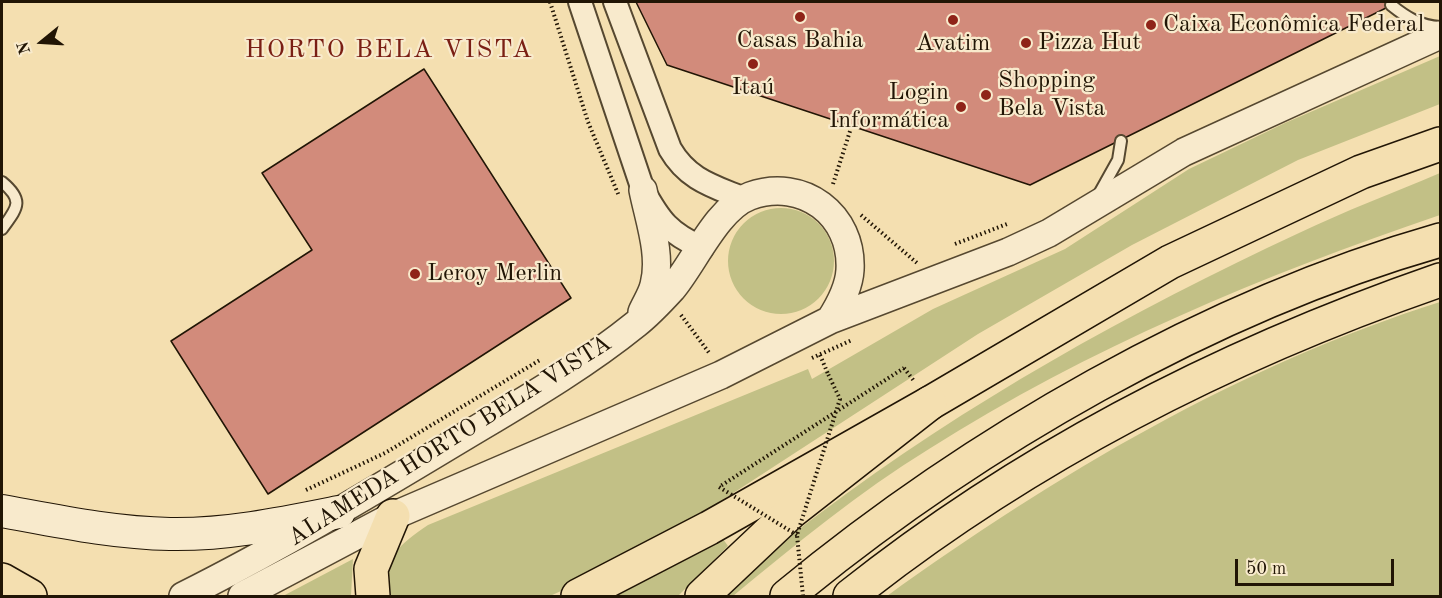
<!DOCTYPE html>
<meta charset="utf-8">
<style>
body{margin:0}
#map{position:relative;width:1442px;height:598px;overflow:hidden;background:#f4dfb0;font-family:"Old Standard TT",serif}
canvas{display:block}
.frame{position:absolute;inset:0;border:3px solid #211505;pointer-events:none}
.north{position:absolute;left:12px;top:12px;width:60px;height:60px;-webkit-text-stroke:4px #f8eacc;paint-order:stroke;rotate:252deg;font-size:16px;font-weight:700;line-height:24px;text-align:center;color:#211505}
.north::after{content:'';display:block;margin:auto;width:21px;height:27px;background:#211505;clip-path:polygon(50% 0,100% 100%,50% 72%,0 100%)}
.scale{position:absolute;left:1235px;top:559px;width:159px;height:27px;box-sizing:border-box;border:3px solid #211505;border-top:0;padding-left:8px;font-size:18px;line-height:21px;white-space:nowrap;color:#211505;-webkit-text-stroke:4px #f8eacc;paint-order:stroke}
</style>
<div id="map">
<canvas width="1442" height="598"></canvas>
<div class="frame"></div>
<div class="north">N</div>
<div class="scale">50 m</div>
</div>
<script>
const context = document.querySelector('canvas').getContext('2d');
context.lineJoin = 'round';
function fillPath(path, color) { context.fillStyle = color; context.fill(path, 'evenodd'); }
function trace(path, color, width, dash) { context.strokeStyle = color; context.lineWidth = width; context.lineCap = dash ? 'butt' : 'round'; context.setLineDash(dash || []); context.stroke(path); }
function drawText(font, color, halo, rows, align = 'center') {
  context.font = font + ' "Old Standard TT",serif'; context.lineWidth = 4.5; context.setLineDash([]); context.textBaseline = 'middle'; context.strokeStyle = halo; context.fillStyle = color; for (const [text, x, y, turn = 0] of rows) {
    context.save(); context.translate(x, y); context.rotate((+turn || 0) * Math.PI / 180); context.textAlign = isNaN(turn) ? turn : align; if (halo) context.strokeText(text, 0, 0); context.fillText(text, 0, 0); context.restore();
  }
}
fillPath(new Path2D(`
 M1440,56V104L1298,160L1132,245L978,334L684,525L561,591L550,596H391C380,559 400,544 428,525L808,369L812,379L933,309L1065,249L1189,169L1285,123Z
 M1440,173V215C1263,275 1088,348 929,449C859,492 796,544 733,596H722C754,569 785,539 819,514C966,403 1131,311 1299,233C1345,211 1393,193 1440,173Z
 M728 261a53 53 0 1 1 106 0a53 53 0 1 1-106 0Z
 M1440,302V596H887C1056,474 1241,365 1440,302Z
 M723,539L728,546L678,596H616Z
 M353,559L351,596H283Z`), '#c2c086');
const building = new Path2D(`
 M636,2H1398L1030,185L667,65Z
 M424,69L571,298L268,494L171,341L312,250L262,173Z`);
fillPath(building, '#d28b7b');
trace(building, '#211505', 1.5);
const service = new Path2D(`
 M1391,5C1406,17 1420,26 1440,27
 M2,182C25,201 17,208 2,229
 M1099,194L1118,160L1121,141`);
const minor = new Path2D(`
 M580,2L643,190C660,221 669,233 702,248
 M615,2L670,149C688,180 713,186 744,199`);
const tertiary = new Path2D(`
 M642,312C646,303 652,294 654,285C662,255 649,220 643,190
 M183,596C275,550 364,497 452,444C515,406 579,370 636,324C649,314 661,301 672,289C694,263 717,208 750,196C803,177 853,215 850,270C849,288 839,306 830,320
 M242,596L393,516L721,375L830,320L1008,252L1049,233L1184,152L1440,35`);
const secondary = new Path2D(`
 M2,511C57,521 113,533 170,534C227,535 284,523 339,512`);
const primary = new Path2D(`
 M2,580L30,596
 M373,596L371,569L393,516
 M578,596L709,528L930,403L1170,262L1361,172L1440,144`);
const motorway = new Path2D(`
 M702,596L792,511L930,403
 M787,596C972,443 1209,306 1440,240
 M850,596C1026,456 1229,353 1440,280`);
trace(service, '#564830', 14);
trace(minor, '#564830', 26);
trace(tertiary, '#564830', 30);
trace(secondary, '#211505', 34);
trace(primary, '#211505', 36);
trace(motorway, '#211505', 36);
trace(new Path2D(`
 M550,2L588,122L619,196
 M833,184L852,125
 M861,215L917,263
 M955,244L1007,224
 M681,315L710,354
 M820,355L828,374
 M812,358L852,340
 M904,368L914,381
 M306,490L385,453L540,360`), '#211505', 4, [1.5, 3]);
trace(service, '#f8eacc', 10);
trace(minor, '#f8eacc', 22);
trace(tertiary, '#f8eacc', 27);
trace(secondary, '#f8eacc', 32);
trace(primary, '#f4dfb0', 33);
trace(motorway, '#f4dfb0', 33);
trace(new Path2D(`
 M797,535L719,487L904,368
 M803,596L797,535L840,399L828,374`), '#211505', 4, [1.5, 3]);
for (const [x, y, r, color] of [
 [800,17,6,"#8f2418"],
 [953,20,6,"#8f2418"],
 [1151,25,6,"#8f2418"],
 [1026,43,6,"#8f2418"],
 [753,64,6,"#8f2418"],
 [986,95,6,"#8f2418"],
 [961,107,6,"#8f2418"],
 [415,274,6,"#8f2418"]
]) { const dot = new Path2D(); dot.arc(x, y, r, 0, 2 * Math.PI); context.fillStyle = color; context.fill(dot); trace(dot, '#f8eacc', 2); }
drawText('24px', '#211505', '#f8eacc', [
 ["Caixa Econômica Federal",1163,25],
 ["Casas Bahia",800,41,"center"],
 ["Pizza Hut",1038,43],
 ["Avatim",953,44,"center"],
 ["Shopping",998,81],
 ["Bela Vista",998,109],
 ["Itaú",753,88,"center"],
 ["Login",949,93,"right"],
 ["Informática",949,121,"right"],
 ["Leroy Merlin",427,274]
], 'left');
drawText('24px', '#211505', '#f8eacc', [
 ["ALAMEDA HORTO BELA VISTA",450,441,-32]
]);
context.letterSpacing = '1.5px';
drawText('26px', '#7a1f14', '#f8eacc', [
 ["HORTO BELA VISTA",389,50]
]);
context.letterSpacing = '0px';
</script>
